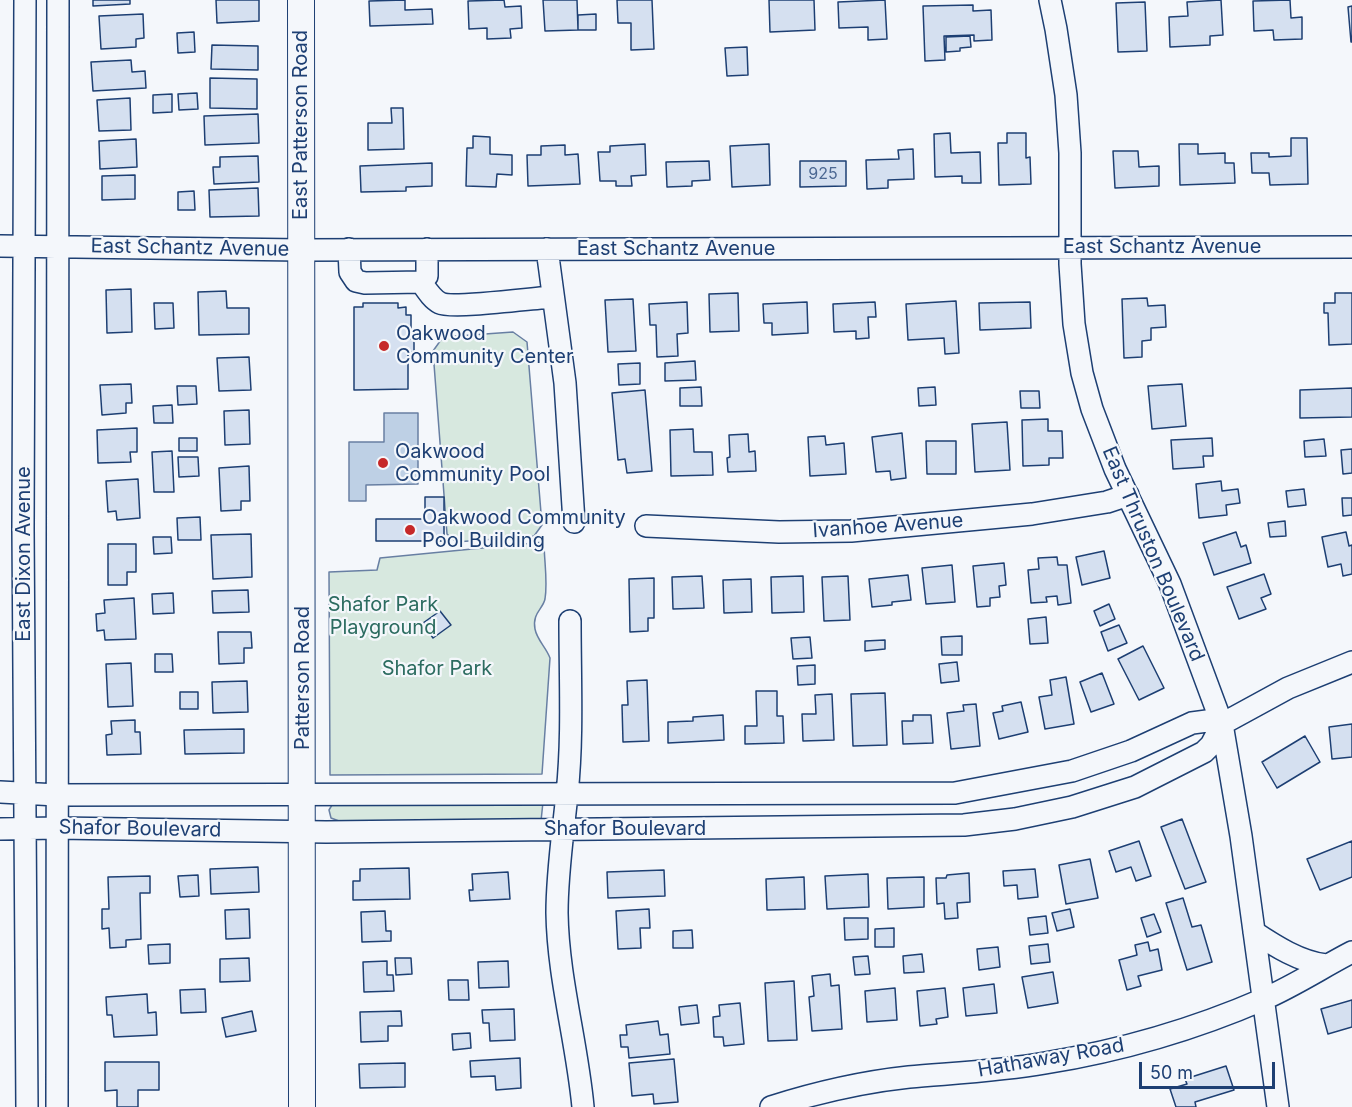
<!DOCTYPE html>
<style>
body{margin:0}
#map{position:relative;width:1352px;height:1107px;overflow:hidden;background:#f4f7fb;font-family:Inter,sans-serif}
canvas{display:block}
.scale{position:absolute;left:1139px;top:1062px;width:136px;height:27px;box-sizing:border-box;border:3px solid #1d3f73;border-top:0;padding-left:8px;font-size:18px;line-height:21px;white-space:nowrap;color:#1d3f73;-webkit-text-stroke:4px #f4f7fb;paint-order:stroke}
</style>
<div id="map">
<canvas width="1352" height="1107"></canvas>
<div class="scale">50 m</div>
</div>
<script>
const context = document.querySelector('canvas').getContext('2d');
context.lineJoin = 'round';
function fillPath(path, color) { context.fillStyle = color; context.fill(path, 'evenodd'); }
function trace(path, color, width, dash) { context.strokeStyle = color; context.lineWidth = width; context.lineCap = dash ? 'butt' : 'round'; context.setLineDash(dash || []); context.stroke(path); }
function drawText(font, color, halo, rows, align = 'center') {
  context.font = font + ' Inter,sans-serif'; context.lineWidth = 4.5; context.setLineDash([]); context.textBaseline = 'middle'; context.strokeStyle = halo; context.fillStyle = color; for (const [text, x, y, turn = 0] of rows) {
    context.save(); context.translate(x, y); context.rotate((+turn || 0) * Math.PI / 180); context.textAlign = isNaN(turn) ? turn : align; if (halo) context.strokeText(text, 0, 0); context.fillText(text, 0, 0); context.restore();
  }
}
const green = new Path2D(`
 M513,332L527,342L542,525L534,536L456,542L447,534L433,351L443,337Z
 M544,542C544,560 548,581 545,599C543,609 532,613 535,629C537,640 546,647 550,658L542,774L330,775L329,572L377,570L380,558Z
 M543,802L541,821H339L331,818L329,810L332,805Z`);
fillPath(green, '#d7e8df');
trace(green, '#687fa3', 1.5);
const water = new Path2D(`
 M384,413H418V484L366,485V501H349V442H384Z`);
fillPath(water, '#bed0e5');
trace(water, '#687fa3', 1.5);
const building = new Path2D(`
 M93,0H130V4L93,6Z
 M216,0H259V21L217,23Z
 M405,0V10L432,9L433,24L370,26L369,1Z
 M504,0L505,7L521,6L522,28L510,29L511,38L487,39V28L469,29L468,1Z
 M543,0H577L578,30L545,31Z
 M617,0H652L654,49L631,50V23H618Z
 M769,0H814L815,30L770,32Z
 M885,0L887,39L868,40V27L839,28L838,2Z
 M1221,0L1223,35L1210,36V45L1170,47L1169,17L1188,16L1187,2Z
 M1290,0L1291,18L1302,17V39L1274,40L1273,30L1254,31L1253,1Z
 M1145,2L1147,51L1118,52L1116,3Z
 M973,5V11L991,10L992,40L974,41V35L944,36L945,60L925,61L923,6Z
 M1352,6V42H1351L1348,7Z
 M143,14L144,38L136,39V47L101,49L99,16Z
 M596,14V30H578V15Z
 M194,32L195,52L178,53L177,33Z
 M970,36L971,47L960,48V51L946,52V37Z
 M212,45L258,46V70L211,69Z
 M747,47L748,75L727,76L725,48Z
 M131,60L132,72L145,71L146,88L93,91L91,62Z
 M210,78L257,79V109L210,108Z
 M197,93L198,109L179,110L178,94Z
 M172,94V112L153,113V95Z
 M130,98L131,130L99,131L97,100Z
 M391,108H403L404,149L368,150V123H392Z
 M258,114L259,143L205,145L204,116Z
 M950,133L951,153L980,152L981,183H962V176L935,177L934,134Z
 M1007,133H1026V158L1030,157L1031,184L999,185L998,143H1007Z
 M473,136L490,137V154L512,155V175L497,174L496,187L466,186L467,148H473Z
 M1291,138H1307L1308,184L1270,185L1269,173H1252L1251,153H1269V157L1291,156Z
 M136,139L137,167L100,169L99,141Z
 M645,144L646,175L631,176L632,186H616V181H600L598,152H610V146Z
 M769,144L770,185L732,187L730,146Z
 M1179,144H1198V154L1225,153V163H1234L1235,183L1180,185Z
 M565,145V155L578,154L580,184L528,186L527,155H541V146Z
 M913,149L914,179L888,180V188L867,189L866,160L899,159L898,150Z
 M1113,151H1138L1139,167L1159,166V186L1115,188Z
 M258,156L259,182L214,184L213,167H220V157Z
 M709,161L710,180L692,181V186L667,187L666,162Z
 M800,161H846V186L800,187Z
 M432,163V186L406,187V191L361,192L360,166Z
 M135,175V199L102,200V176Z
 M258,188L259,216L210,217L209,190Z
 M194,191L195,210H178V192Z
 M131,289L132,332L107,333L106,290Z
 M226,291L227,308H249V334L199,335L198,292Z
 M738,293L739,331L710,332L709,294Z
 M1335,293H1352V344L1329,345L1328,313H1324V303H1335Z
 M1147,298L1148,306L1165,305L1166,327L1151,328V340L1142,341V357L1124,358L1122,299Z
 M633,299L636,351L608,352L605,300Z
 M956,301L959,353L945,354L944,338L908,340L906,304Z
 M687,302L688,333L677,334L678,356L657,357L656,325H650L649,304Z
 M807,302L808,333L772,335V323H764L763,304Z
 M875,302L876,317H868L869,338L856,339V331L834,332L833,304Z
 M1030,302L1031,328L980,330L979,303Z
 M154,303H173L174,328L155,329Z
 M363,303H398V308L406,307V315H411V339H414V352L408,353V389L354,390V307H363Z
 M249,357L251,390L219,391L217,358Z
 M695,361L696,380L665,381V363Z
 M640,363V384L619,385L618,364Z
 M131,384L132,403H126V413L102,415L100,385Z
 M1182,384L1186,426L1152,429L1148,386Z
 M177,386H196L197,404L178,405Z
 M701,387L702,406H680V388Z
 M935,387L936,405L919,406L918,388Z
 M1352,388V417L1300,418V390Z
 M645,390L652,471L627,473L625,459L618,460L612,393Z
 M1020,391H1039L1040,408H1021Z
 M172,405L173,423H154L153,406Z
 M249,410L250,444L225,445L224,411Z
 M1048,419V431H1062L1063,458H1049V465L1023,466L1022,420Z
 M1007,422L1010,470L975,472L972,424Z
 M137,428V452H130L131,462L98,463L97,430Z
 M693,429L694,452H712L713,475L671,476L670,430Z
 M902,433L906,478L891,480L890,471L876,472L872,437Z
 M748,434L749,452L755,451L756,471L728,472L727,458L730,457L729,435Z
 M825,436L826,445L844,443L846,474L810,476L808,437Z
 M179,438H197V451H179Z
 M1212,438L1213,456H1203L1204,467L1173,469L1171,440Z
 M1324,439L1326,456L1305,457L1304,441Z
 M926,441H956V474H927Z
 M1352,449V473L1343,474L1341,450Z
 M172,451L174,492H154L152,452Z
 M178,457H198L199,476L179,477Z
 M249,466L250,501H241V510L221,511L219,468Z
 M138,479L140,518L117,520L116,511L108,512L106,481Z
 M1221,481L1222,491L1238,489L1240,503L1226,505L1227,515L1199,518L1196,484Z
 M1304,489L1306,505L1288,507L1286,491Z
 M425,497H444V541H376V519H425Z
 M1342,498H1352V515L1343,516Z
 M200,517L201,540H178L177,518Z
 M1285,521L1286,536L1270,537L1268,523Z
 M1236,532L1241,547L1246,545L1251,563L1214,575L1203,543Z
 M1346,532L1349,546L1352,545V574L1343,576L1341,564L1328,567L1322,537Z
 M251,534L252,577L213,579L211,535Z
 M153,537H171L172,553L154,554Z
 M108,544H136V572H127V585H108Z
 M1104,551L1110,578L1082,585L1076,557Z
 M1057,557L1058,565H1067L1071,603L1058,605L1057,596L1046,597L1047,602L1031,603L1028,570L1039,569L1038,558Z
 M1004,563L1006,585L999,586L1000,597L990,598V606L977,607L973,566Z
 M952,565L955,602L926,604L922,568Z
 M1264,574L1271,594L1261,598L1266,609L1239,619L1227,587Z
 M908,575L911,600L892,602V605L872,607L869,579Z
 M702,576L704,608L673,609L672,577Z
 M803,576L804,612L772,613L771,577Z
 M848,576L850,620L824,621L822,577Z
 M654,578V618H648V631L630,632L629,579Z
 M751,579L752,612L724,613L723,580Z
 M248,590L249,612L213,613L212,591Z
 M173,593L174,613L153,614L152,594Z
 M134,598L136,639L105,640L104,630L97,631L96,614L105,613L104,600Z
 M1109,604L1115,619L1100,626L1094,611Z
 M440,611L451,625L433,638L423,623Z
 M1046,617L1048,643L1030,644L1028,619Z
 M1119,625L1127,643L1108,651L1101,632Z
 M218,632H251L252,648H244V663L219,664Z
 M962,636V655H942L941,637Z
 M810,637L812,658L793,659L791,638Z
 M885,640V649L865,651V641Z
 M1143,646L1164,688L1139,700L1118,659Z
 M155,654H172L173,672H155Z
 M957,662L959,681L941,683L939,664Z
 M131,663L133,706L108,707L106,664Z
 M815,665V684L798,685L797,666Z
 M1102,673L1114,704L1091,712L1080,682Z
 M1066,677L1074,724L1045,729L1039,697L1052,695L1050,680Z
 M647,680L649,741L623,742L622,705H628L627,681Z
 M247,681L248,712L213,713L212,682Z
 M756,691H777V716H783L784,743L745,744V726H757Z
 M180,692H198V709H180Z
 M885,693L887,745L853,746L851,694Z
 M832,694L834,740L803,741L802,714H816L815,695Z
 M1021,702L1028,732L999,739L993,713L1003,711L1002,706Z
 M976,704L980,746L951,749L947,713L964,711L963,705Z
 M723,715L724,740L668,743V722L693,721V717Z
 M913,715H931L933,743L903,744L902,721H913Z
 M135,720V732H140L141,754L107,755L106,735L112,734L111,721Z
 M1352,724V757L1332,759L1329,727Z
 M244,729V753L185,754L184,730Z
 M1305,736L1320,762L1277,788L1262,762Z
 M1182,819L1206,882L1185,889L1161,827Z
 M1139,841L1151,876L1136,881L1131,867L1116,872L1109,851Z
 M1352,841V877L1320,890L1307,859Z
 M1090,859L1098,898L1066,904L1059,865Z
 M258,867L259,892L211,894L210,869Z
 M409,868L410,899L353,900V881H360V869Z
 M1035,869L1038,897L1018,899L1017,885L1004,886L1003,871Z
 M664,870L665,896L608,898L607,872Z
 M508,872L510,899L470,901L469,890H473L472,874Z
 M969,873L970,902L957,903L958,918L945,919L944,903L937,904L936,878H946L947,875Z
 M868,874L869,907L827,909L825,876Z
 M198,875L199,896L180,897L178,876Z
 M150,876V893H140L141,939L126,940V947L110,948L109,928L102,929V909H109L108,877Z
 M804,877L805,909L767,910L766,879Z
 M924,877V907L888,909L887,878Z
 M1183,898L1192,927L1201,925L1212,962L1187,970L1166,903Z
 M249,909L250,938L226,939L225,910Z
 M649,909L650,928H640L641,948L618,949L616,911Z
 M1070,909L1074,927L1057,931L1052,913Z
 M385,911L386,931H391V941L362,942L361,912Z
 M1154,914L1161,932L1147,937L1141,918Z
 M1046,916L1048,933L1030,935L1028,918Z
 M844,918H868V939L845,940Z
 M894,928V947H875V929Z
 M692,930L693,948H673V931Z
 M1148,942L1150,951L1158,949L1162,970L1138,976L1141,986L1127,990L1119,960L1137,955L1135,945Z
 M170,944V963L149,964L148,945Z
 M1048,944L1050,962L1031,964L1029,946Z
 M998,947L1000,967L979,970L977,949Z
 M922,954L924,972L904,973L903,956Z
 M868,956L870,974L855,975L853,957Z
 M249,958L250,981L220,982V959Z
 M395,958H411L412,974L396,975Z
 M387,961V975H393L394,991L364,992L363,962Z
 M508,961L509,987L479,988L478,962Z
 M1053,972L1058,1003L1028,1008L1022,977Z
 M830,974L831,986L839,985L842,1029L812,1031L809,997L814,996L812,976Z
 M448,980H468L469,1000H449Z
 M794,981L797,1040L768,1041L765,983Z
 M994,984L997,1013L966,1016L963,988Z
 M895,988L897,1020L867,1022L865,991Z
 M945,988L948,1017L936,1019L937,1024L920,1026L917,991Z
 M205,989L206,1012L181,1013L180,990Z
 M147,994L148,1013L156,1012L157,1035L114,1037L112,1015H107L106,997Z
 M1352,1000V1027L1328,1034L1321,1009Z
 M740,1003L744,1044L724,1046L723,1037H714L713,1017L720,1016L719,1005Z
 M697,1005L699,1023L681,1025L679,1007Z
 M514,1009L515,1040L490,1041L489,1023H483L482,1010Z
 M252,1011L256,1031L226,1037L222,1018Z
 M401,1011L402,1026H388V1041L361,1042L360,1012Z
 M658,1021L660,1035L668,1034L670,1054L629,1058L628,1047H621L620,1035H627L626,1025Z
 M470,1033L471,1048L453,1050L452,1034Z
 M520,1058L521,1088L496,1090L495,1076L471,1077L470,1061Z
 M674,1059L678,1102L654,1104L653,1094L632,1096L629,1063Z
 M105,1062H159V1090H138V1107H117V1090L105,1091Z
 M405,1063V1087L360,1088L359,1064Z
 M1226,1066L1234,1090L1195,1102L1196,1107H1176L1170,1089L1187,1084L1185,1079Z`);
fillPath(building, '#d5e0f0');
trace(building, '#1d3f73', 1.5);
const minor = new Path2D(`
 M25,0L23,528L27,1107
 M1050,0L1056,29L1066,95L1070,153V264L1074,324L1082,373L1092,409L1115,469L1170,584L1222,724L1241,836L1278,1107
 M0,246L301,250L1352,247
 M349,249L350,272L356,281L365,283L421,282L427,276V249
 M547,249L565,383L574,522
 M421,282C426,289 432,299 440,303C452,309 534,298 553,297
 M646,526L779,532L851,531L1032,514L1107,502L1128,495
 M570,621C570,679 573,737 567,794C563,834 557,873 557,913C558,978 577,1042 583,1107
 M0,792L57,795L955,793L1072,771L1131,751L1192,723L1207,721L1222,724
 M0,829L57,828L326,832L964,825L1015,819L1072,807L1135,787L1204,752L1211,745L1222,724L1288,688L1352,662
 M1254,932C1275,946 1300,962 1326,965
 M57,1107L58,0
 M771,1107C815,1093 862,1082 909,1077C954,1073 1000,1071 1045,1063C1119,1051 1195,1029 1264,999C1294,986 1323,967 1352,952`);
const major = new Path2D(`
 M301,0L302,1107`);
trace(minor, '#1d3f73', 24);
trace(major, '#1d3f73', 28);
trace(minor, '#f4f7fb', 21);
trace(major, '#f4f7fb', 26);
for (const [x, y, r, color] of [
 [384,346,6,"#c62828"],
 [383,463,6,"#c62828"],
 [410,530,6,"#c62828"]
]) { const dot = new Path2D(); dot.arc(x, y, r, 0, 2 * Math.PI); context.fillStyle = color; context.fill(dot); trace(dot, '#f4f7fb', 2); }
drawText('16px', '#4b6792', null, [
 ["925",823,174]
]);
drawText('20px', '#1d3f73', '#f4f7fb', [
 ["East Patterson Road",301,125,-90],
 ["East Schantz Avenue",1162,247],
 ["East Schantz Avenue",190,248,1],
 ["East Schantz Avenue",676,249],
 ["Ivanhoe Avenue",888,526,-4],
 ["East Dixon Avenue",24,554,-90],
 ["East Thruston Boulevard",1153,554,67],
 ["Patterson Road",303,678,-90],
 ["Shafor Boulevard",140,829,1],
 ["Shafor Boulevard",625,829],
 ["Hathaway Road",1051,1058,-10]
]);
drawText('20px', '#1d3f73', '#f4f7fb', [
 ["Oakwood",396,334],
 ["Community Center",396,357],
 ["Oakwood",395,452],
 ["Community Pool",395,475],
 ["Oakwood Community",422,518],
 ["Pool Building",422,541]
], 'left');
drawText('20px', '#2c6c60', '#f4f7fb', [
 ["Shafor Park",383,605],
 ["Playground",383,628],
 ["Shafor Park",437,669]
]);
</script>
